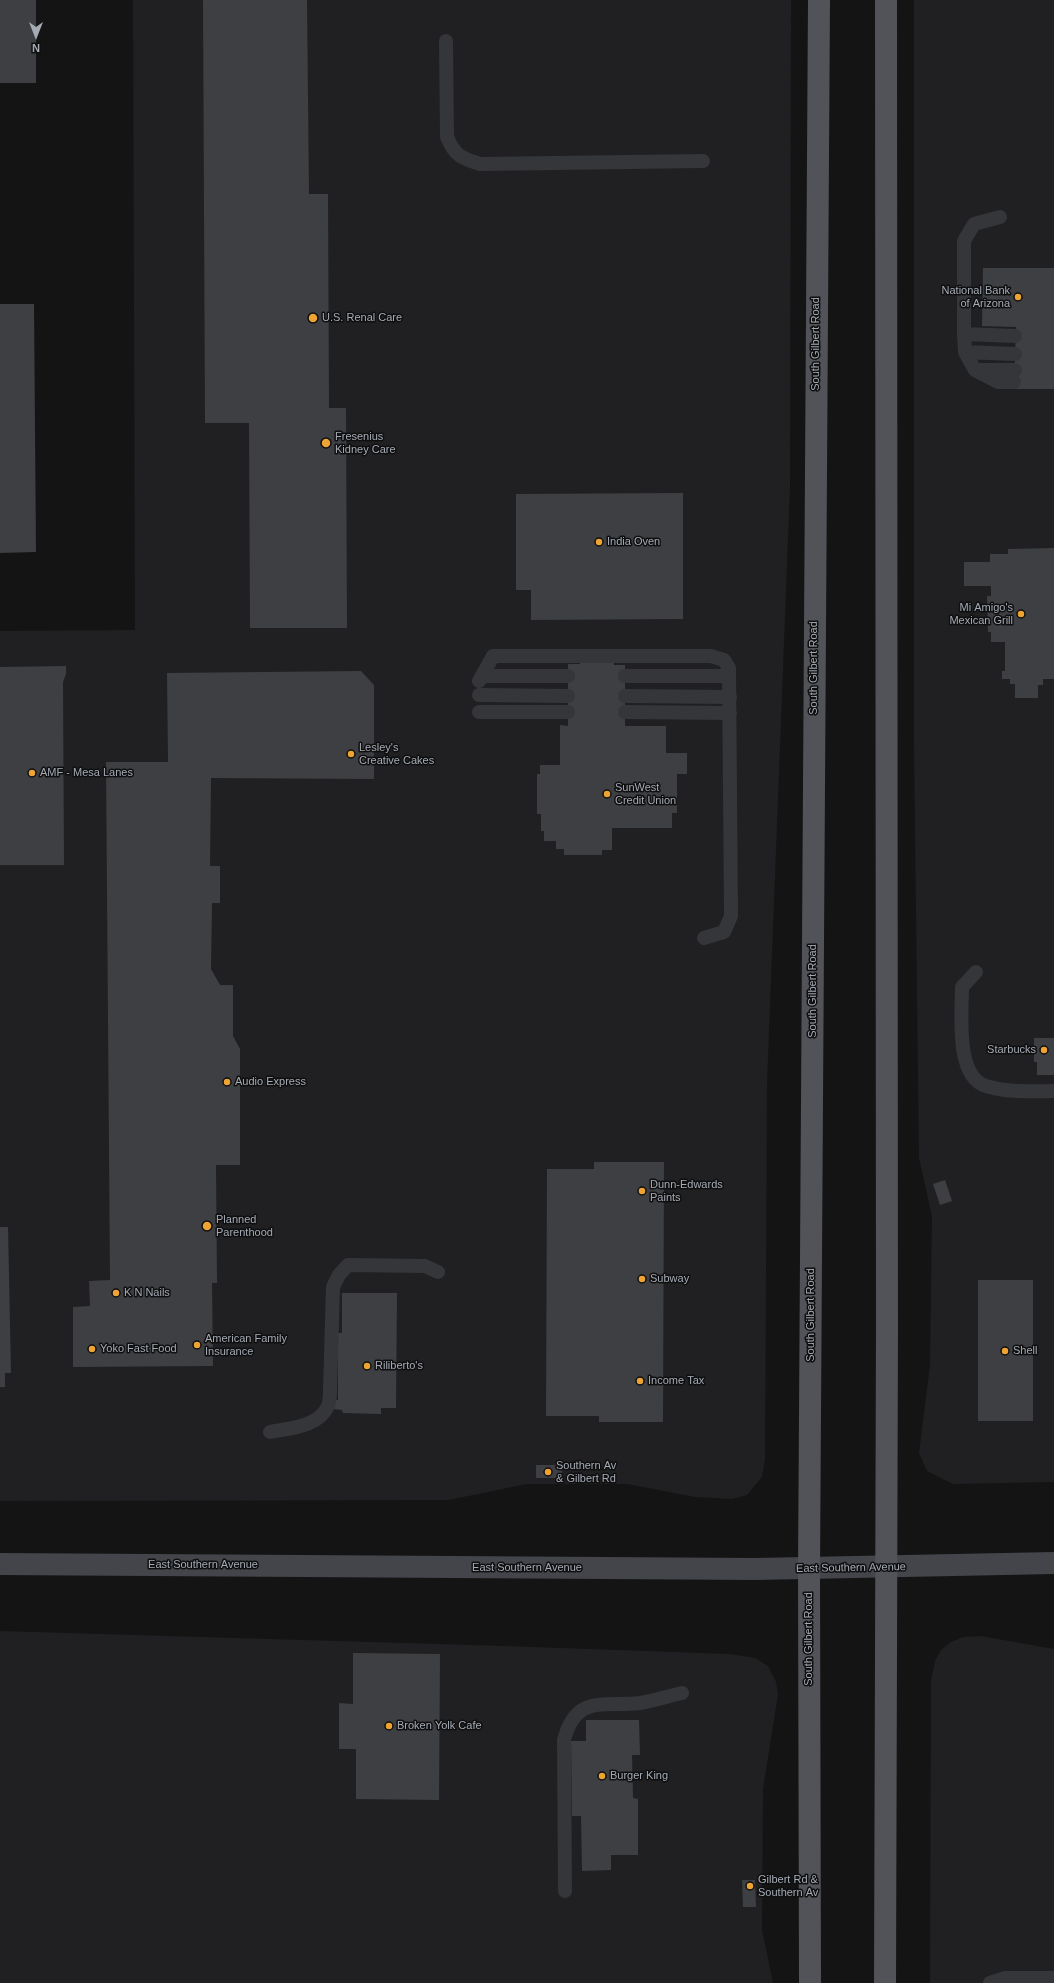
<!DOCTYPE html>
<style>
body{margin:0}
#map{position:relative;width:1054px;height:1983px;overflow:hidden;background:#141415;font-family:Helvetica,sans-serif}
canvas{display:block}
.north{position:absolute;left:16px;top:16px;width:40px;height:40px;-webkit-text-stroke:3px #0f0f10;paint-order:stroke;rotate:180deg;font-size:11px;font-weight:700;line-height:16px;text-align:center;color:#a5abb5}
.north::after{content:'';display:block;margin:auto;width:14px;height:18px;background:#a5abb5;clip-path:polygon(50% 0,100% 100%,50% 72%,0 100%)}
</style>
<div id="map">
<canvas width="1054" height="1983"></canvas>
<div class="north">N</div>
</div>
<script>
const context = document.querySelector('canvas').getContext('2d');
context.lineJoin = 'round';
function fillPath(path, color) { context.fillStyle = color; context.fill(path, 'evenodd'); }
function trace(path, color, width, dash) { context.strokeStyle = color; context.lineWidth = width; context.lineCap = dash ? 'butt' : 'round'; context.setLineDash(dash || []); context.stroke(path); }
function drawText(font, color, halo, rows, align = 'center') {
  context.font = font + ' Helvetica,sans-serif'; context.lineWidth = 3; context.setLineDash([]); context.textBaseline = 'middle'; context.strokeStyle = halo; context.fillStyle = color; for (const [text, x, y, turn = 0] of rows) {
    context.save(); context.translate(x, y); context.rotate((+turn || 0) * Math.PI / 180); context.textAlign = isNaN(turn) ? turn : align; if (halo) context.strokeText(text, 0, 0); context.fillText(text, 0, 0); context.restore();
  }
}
fillPath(new Path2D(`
 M133,0H791L790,487L767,1083L765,1459L762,1477L747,1495L732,1499L695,1497L627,1484H527L449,1500L0,1501V631L135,630Z
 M914,0H1054V1482L953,1484L927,1471L919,1453L930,1365L932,1216L919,1158L914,745Z
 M0,1631L504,1646L730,1654L755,1658L768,1666L776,1682L778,1694L763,1789L762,1930L773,1983H0Z
 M981,1636L1054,1649V1983H930L931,1681L935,1661L941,1650L951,1642L963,1637Z`), '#202022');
fillPath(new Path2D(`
 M0,0H36V83H0Z
 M203,0H307L309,194H328L329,408H346L347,628H250L249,423H205Z
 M983,268H1054V389H1014L1016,327L982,326Z
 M0,304H34L36,552L0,553Z
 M683,493V619L531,620V590H516V494Z
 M1054,548V679H1043V685H1038V698H1015V684H1010V679H1002V671H1005V642H991V632H988L987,596H991V586H964V562H990V554H1008V549Z
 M580,660H614V665H625V726H666V753H687V774H677V813H672V828H612V850H602V855H564V849H556V841H544V831H541V814H537V774H540V765H560V725L568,726V664H580Z
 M66,666V674L63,682L64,865H0V667Z
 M361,671L374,685V779L211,778L210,866H220V903H212L211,969L220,985H233V1036L240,1049V1165H216L217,1283H212L213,1366L73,1367V1307L90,1306L89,1281L110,1280L106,762H168L167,673Z
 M1034,1038H1054V1075H1037V1062H1034Z
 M594,1162H664L663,1422H599V1416H546L547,1169H594Z
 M945,1180L952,1201L940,1205L933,1184Z
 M0,1227H8L11,1373H5V1387H0Z
 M978,1280H1033V1421H978Z
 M342,1293H397L396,1408H381V1414L343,1413L342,1410L334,1409V1400H338V1333H342Z
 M536,1465H562V1478H536Z
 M353,1653L440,1654L439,1800L356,1799V1749H339V1703L353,1704Z
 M586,1720H639L640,1755H632L633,1798L638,1799V1855H611V1870L582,1871L581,1816H572L571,1741H586Z
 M742,1880H755L756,1907H743Z`), '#3e3f42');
trace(new Path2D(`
 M446,41L447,137C455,156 461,158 480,164L703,161
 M1000,217L974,224L964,241V334L965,352L975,370L998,382H1014
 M964,334L1015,336
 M965,352L1015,354
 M978,370H1015
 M482,676H568
 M625,676H729
 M479,681L493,656H711L724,660L729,668L731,916L724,932L704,938
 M479,695L568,696
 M625,696L730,697
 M479,712H568
 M625,712L730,713
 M976,972L962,987C962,1013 955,1077 986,1086C1008,1093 1032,1091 1054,1091
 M270,1432C289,1428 319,1427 328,1406C330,1401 330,1395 330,1390L333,1287L339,1275L348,1265L425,1266L438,1272
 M565,1891L564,1740C576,1694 603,1707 640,1703C654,1701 668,1696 682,1693
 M990,1983L1005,1978H1054`), '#35363a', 14);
trace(new Path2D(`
 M0,1564L755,1569L1054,1563`), '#43454a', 22);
trace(new Path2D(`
 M810,1983L809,1569L819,0
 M885,1983L887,1324L886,0`), '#515359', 22);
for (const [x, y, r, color] of [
 [1018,297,4,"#eea433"],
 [313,318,5,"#eea433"],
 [326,443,5,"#eea433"],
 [599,542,4,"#eea433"],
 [1021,614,4,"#eea433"],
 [351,754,4,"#eea433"],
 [32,773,4,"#eea433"],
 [607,794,4,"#eea433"],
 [1044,1050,4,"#eea433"],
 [227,1082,4,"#eea433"],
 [642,1191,4,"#eea433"],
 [207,1226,5,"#eea433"],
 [642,1279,4,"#eea433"],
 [116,1293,4,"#eea433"],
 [197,1345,4,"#eea433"],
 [92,1349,4,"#eea433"],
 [1005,1351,4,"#eea433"],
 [367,1366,4,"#eea433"],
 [640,1381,4,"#eea433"],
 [548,1472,4,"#eea433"],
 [389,1726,4,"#eea433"],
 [602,1776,4,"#eea433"],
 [750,1886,4,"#eea433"]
]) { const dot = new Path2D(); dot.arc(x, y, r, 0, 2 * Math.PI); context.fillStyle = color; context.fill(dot); trace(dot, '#0f0f10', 1.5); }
drawText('11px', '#a5abb5', '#0f0f10', [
 ["National Bank",1010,291,"right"],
 ["of Arizona",1010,304,"right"],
 ["U.S. Renal Care",322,318],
 ["Fresenius",335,437],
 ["Kidney Care",335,450],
 ["India Oven",607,542],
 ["Mi Amigo's",1013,608,"right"],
 ["Mexican Grill",1013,621,"right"],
 ["Lesley's",359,748],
 ["Creative Cakes",359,761],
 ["AMF - Mesa Lanes",40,773],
 ["SunWest",615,788],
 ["Credit Union",615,801],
 ["Starbucks",1036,1050,"right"],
 ["Audio Express",235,1082],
 ["Dunn-Edwards",650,1185],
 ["Paints",650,1198],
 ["Planned",216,1220],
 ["Parenthood",216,1233],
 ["Subway",650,1279],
 ["K N Nails",124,1293],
 ["American Family",205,1339],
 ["Insurance",205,1352],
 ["Yoko Fast Food",100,1349],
 ["Shell",1013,1351],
 ["Riliberto's",375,1366],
 ["Income Tax",648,1381],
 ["Southern Av",556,1466],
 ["& Gilbert Rd",556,1479],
 ["Broken Yolk Cafe",397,1726],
 ["Burger King",610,1776],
 ["Gilbert Rd &",758,1880],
 ["Southern Av",758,1893]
], 'left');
drawText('11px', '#a5abb5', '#0f0f10', [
 ["South Gilbert Road",816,344,-90],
 ["South Gilbert Road",814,668,-90],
 ["South Gilbert Road",813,991,-90],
 ["South Gilbert Road",811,1315,-90],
 ["East Southern Avenue",203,1565],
 ["East Southern Avenue",527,1568],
 ["East Southern Avenue",851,1568,-1],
 ["South Gilbert Road",809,1639,-90]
]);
</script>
